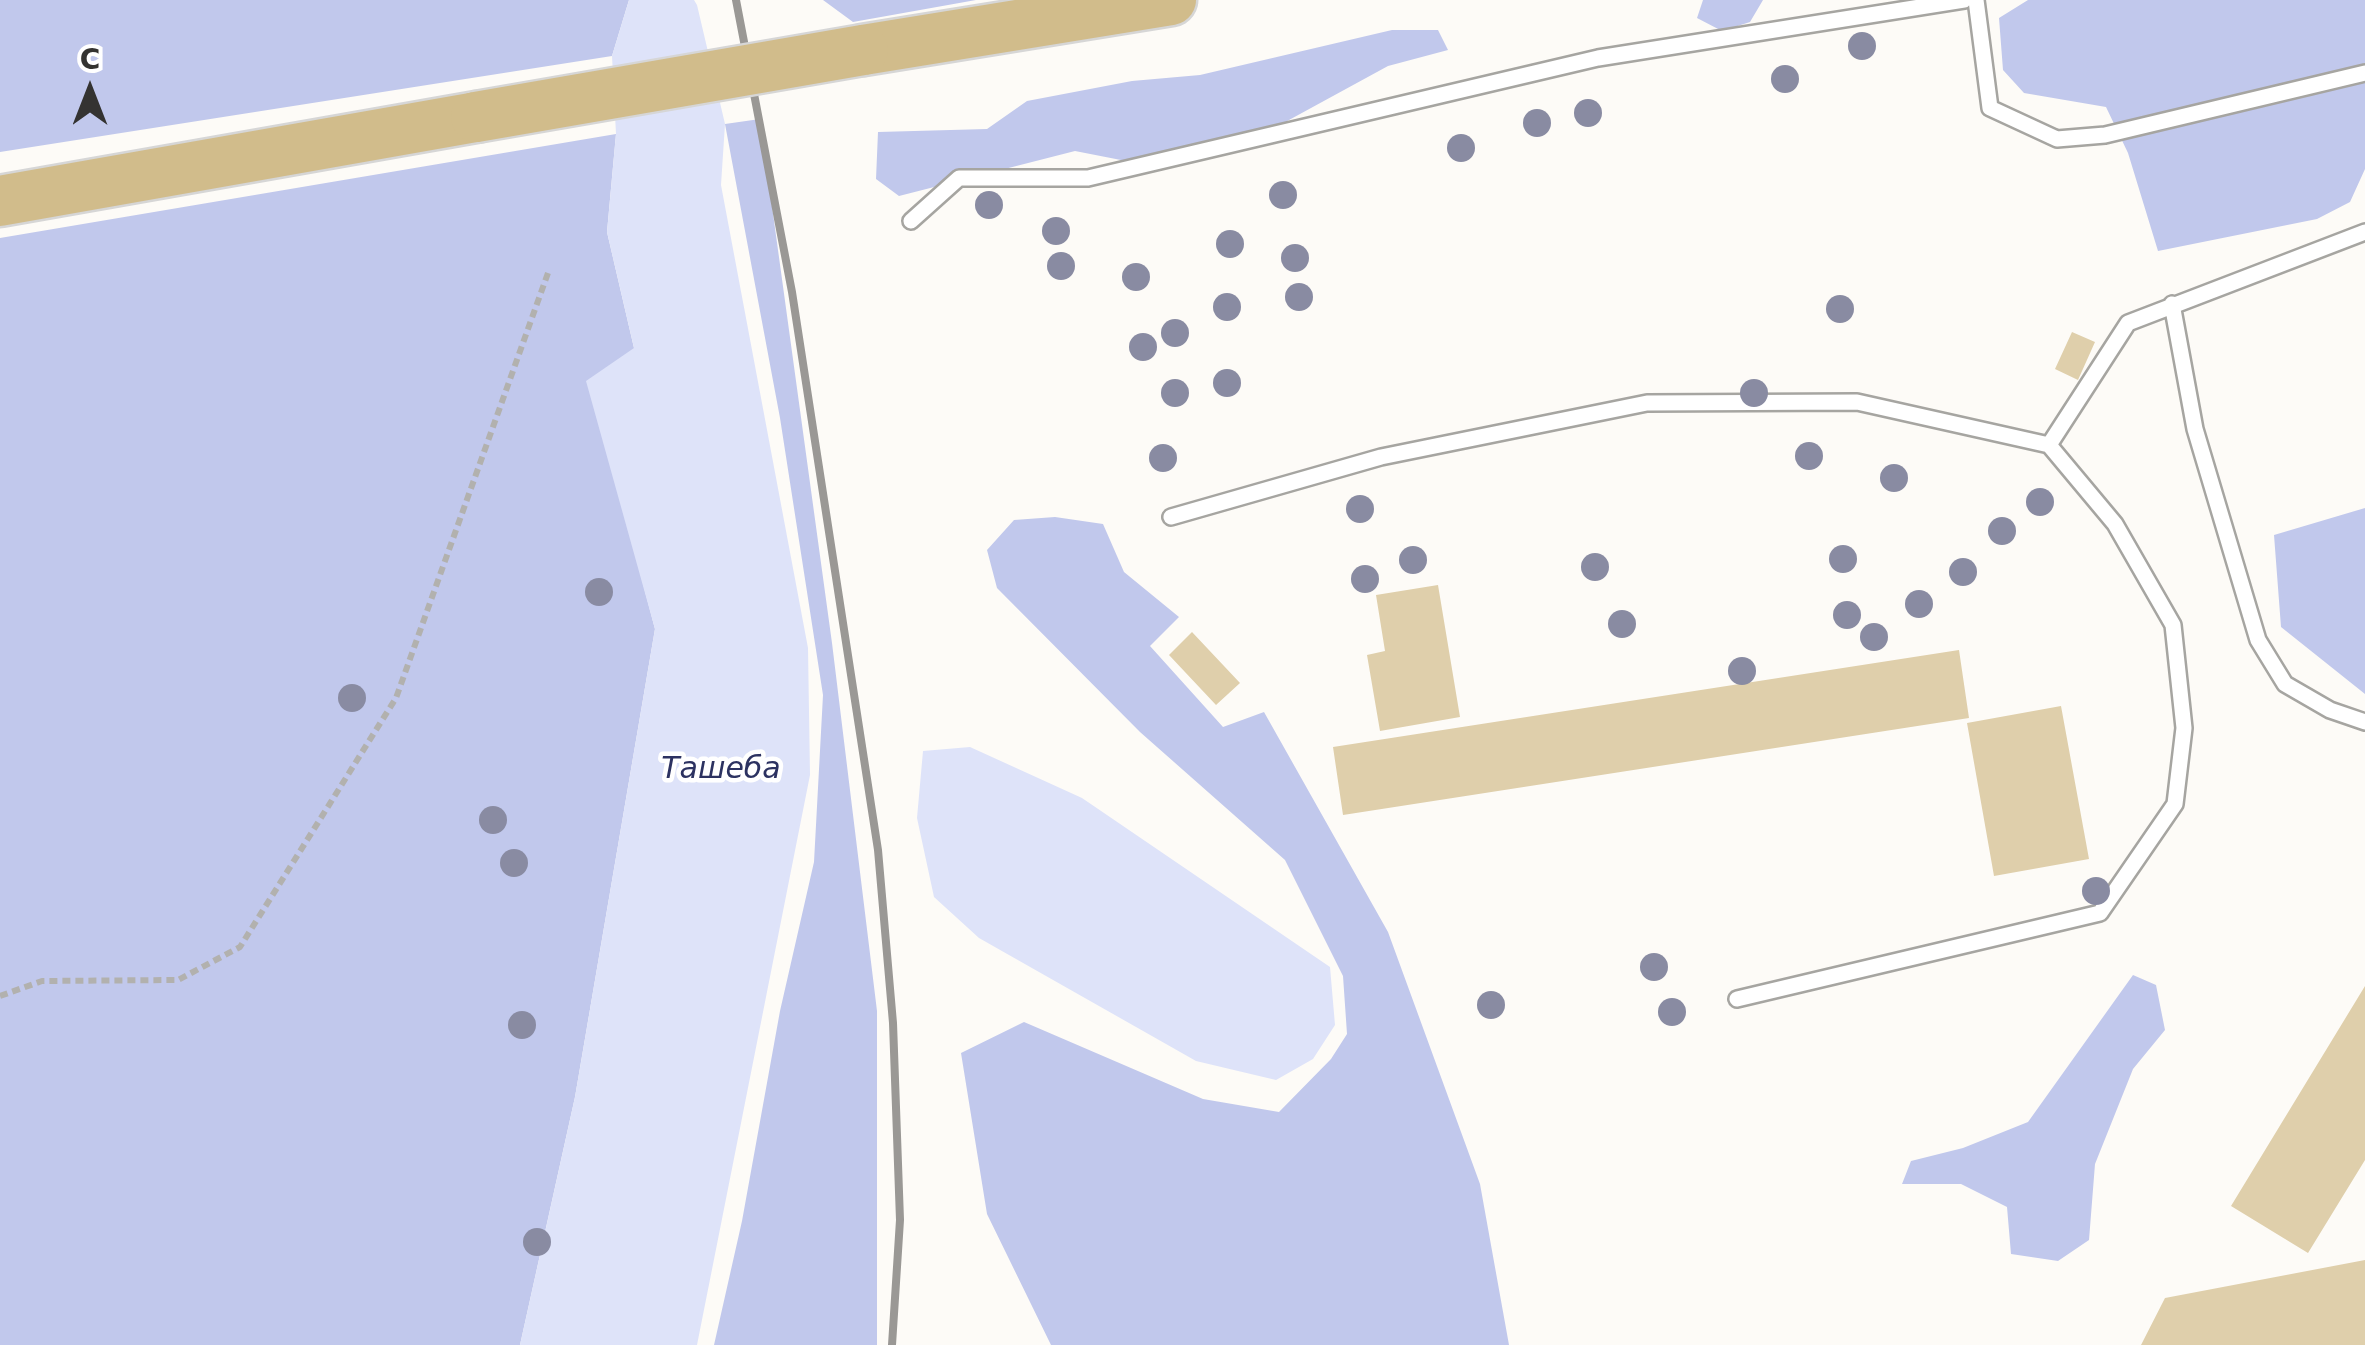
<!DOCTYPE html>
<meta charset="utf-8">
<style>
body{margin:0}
#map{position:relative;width:2365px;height:1345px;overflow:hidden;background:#fdfbf7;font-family:"DejaVu Sans",sans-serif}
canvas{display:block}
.north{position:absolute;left:40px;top:40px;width:100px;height:100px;-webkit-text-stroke:8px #fff;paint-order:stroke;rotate:0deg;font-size:28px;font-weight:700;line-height:40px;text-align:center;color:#343331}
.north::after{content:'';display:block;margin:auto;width:35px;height:45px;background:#343331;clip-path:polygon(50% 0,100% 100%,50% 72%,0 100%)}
</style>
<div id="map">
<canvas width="2365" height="1345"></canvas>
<div class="north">С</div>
</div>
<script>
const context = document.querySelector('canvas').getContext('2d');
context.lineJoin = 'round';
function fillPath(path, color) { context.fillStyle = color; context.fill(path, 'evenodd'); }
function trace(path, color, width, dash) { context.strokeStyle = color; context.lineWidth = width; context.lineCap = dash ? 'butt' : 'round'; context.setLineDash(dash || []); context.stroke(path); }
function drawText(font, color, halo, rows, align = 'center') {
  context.font = font + ' "DejaVu Sans",sans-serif'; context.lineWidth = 9; context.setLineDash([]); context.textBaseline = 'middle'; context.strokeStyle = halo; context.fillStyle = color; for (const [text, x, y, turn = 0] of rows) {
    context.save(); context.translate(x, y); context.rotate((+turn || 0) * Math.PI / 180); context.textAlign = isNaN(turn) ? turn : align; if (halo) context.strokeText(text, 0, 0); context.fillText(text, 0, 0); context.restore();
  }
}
fillPath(new Path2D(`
 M0,0H629L612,56L0,152Z
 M823,0H976L853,22Z
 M1703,0H1763L1750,22L1722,31L1697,18Z
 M2028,0H2365V169L2350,202L2317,219L2158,251L2128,153L2106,107L2024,93L2003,70L1999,18Z
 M1392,30H1438L1448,50L1388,66L1278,126L1126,161L1075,151L899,196L876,179L878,132L987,129L1027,101L1132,81L1200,75Z
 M760,119L832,643L877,1011V1345H714L742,1221L780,1011L814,862L823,695L780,418L725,124Z
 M616,134L607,232L634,348L628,527L655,629L575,1097L520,1345H0V238Z
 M2365,508V694L2281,627L2274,535Z
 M1055,517L1103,524L1124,572L1179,617L1150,646L1223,727L1264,712L1388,932L1480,1184L1509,1345H1051L987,1214L961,1053L1024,1022L1203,1099L1279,1112L1331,1059L1347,1034L1343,976L1285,860L1140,732L997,588L987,550L1014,520Z
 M2133,975L2156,985L2165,1030L2133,1069L2095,1164L2089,1240L2058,1261L2011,1254L2007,1207L1961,1184H1902L1911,1161L1963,1148L2028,1122Z`), '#c1c8ec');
fillPath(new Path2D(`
 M629,0H694L697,5L725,124L721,185L808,648L810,775L697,1345H520L575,1097L655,629L586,381L634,348L607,232L616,134L612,56Z
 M970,747L1082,798L1330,967L1335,1025L1313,1059L1276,1080L1196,1061L979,938L934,897L917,818L923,751Z`), '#dee3f9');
fillPath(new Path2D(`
 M2072,332L2095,342L2078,380L2055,369Z
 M1438,585L1460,717L1380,731L1367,655L1385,651L1376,595Z
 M1192,632L1240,683L1216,705L1169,655Z
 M1959,650L1969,718L1343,815L1333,747Z
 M2061,706L2089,859L1994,876L1967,723Z
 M2365,986V1160L2308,1253L2231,1206Z
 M2365,1260V1345H2141L2165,1298Z`), '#dfcfab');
const service = new Path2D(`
 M1976,0L1990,108L2057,139L2105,135L2365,73
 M911,221L959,178H1088L1598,58L1964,0
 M2172,304L2195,429L2258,640L2285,684L2330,710L2365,722
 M1171,517L1381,457L1647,403L1857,402L2049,445
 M1737,999L2100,913L2175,804L2184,728L2173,625L2115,524L2049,445L2128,323L2365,232`);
const primary = new Path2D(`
 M863,50L1171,0
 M0,201L476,117`);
trace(service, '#a6a5a1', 20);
trace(primary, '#d6d6d6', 55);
trace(new Path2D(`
 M0,996L42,981L178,980L240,947L396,698L548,273`), '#b2b1ae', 6, [8, 5]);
trace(service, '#fff', 15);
trace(primary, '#d1bc8b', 50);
trace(new Path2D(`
 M736,0L792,292L878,850L893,1023L900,1220L892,1345`), '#9a9895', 8);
const primaryBridge = new Path2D(`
 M476,117L863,50`);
trace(primaryBridge, '#d6d6d6', 55, []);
trace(primaryBridge, '#d1bc8b', 50);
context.fillStyle = '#898ba2';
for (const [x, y] of [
 [1862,46],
 [1785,79],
 [1588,113],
 [1537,123],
 [1461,148],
 [1283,195],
 [989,205],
 [1056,231],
 [1230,244],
 [1295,258],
 [1061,266],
 [1136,277],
 [1299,297],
 [1227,307],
 [1840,309],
 [1175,333],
 [1143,347],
 [1227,383],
 [1175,393],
 [1754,393],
 [1809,456],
 [1163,458],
 [1894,478],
 [2040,502],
 [1360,509],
 [2002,531],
 [1843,559],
 [1413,560],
 [1595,567],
 [1963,572],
 [1365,579],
 [599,592],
 [1919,604],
 [1847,615],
 [1622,624],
 [1874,637],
 [1742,671],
 [352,698],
 [493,820],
 [514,863],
 [2096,891],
 [1654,967],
 [1491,1005],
 [1672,1012],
 [522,1025],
 [537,1242]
]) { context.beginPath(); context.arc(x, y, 14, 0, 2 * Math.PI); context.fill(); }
drawText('italic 30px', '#2c3261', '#fff', [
 ["Ташеба",721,770]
]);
</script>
